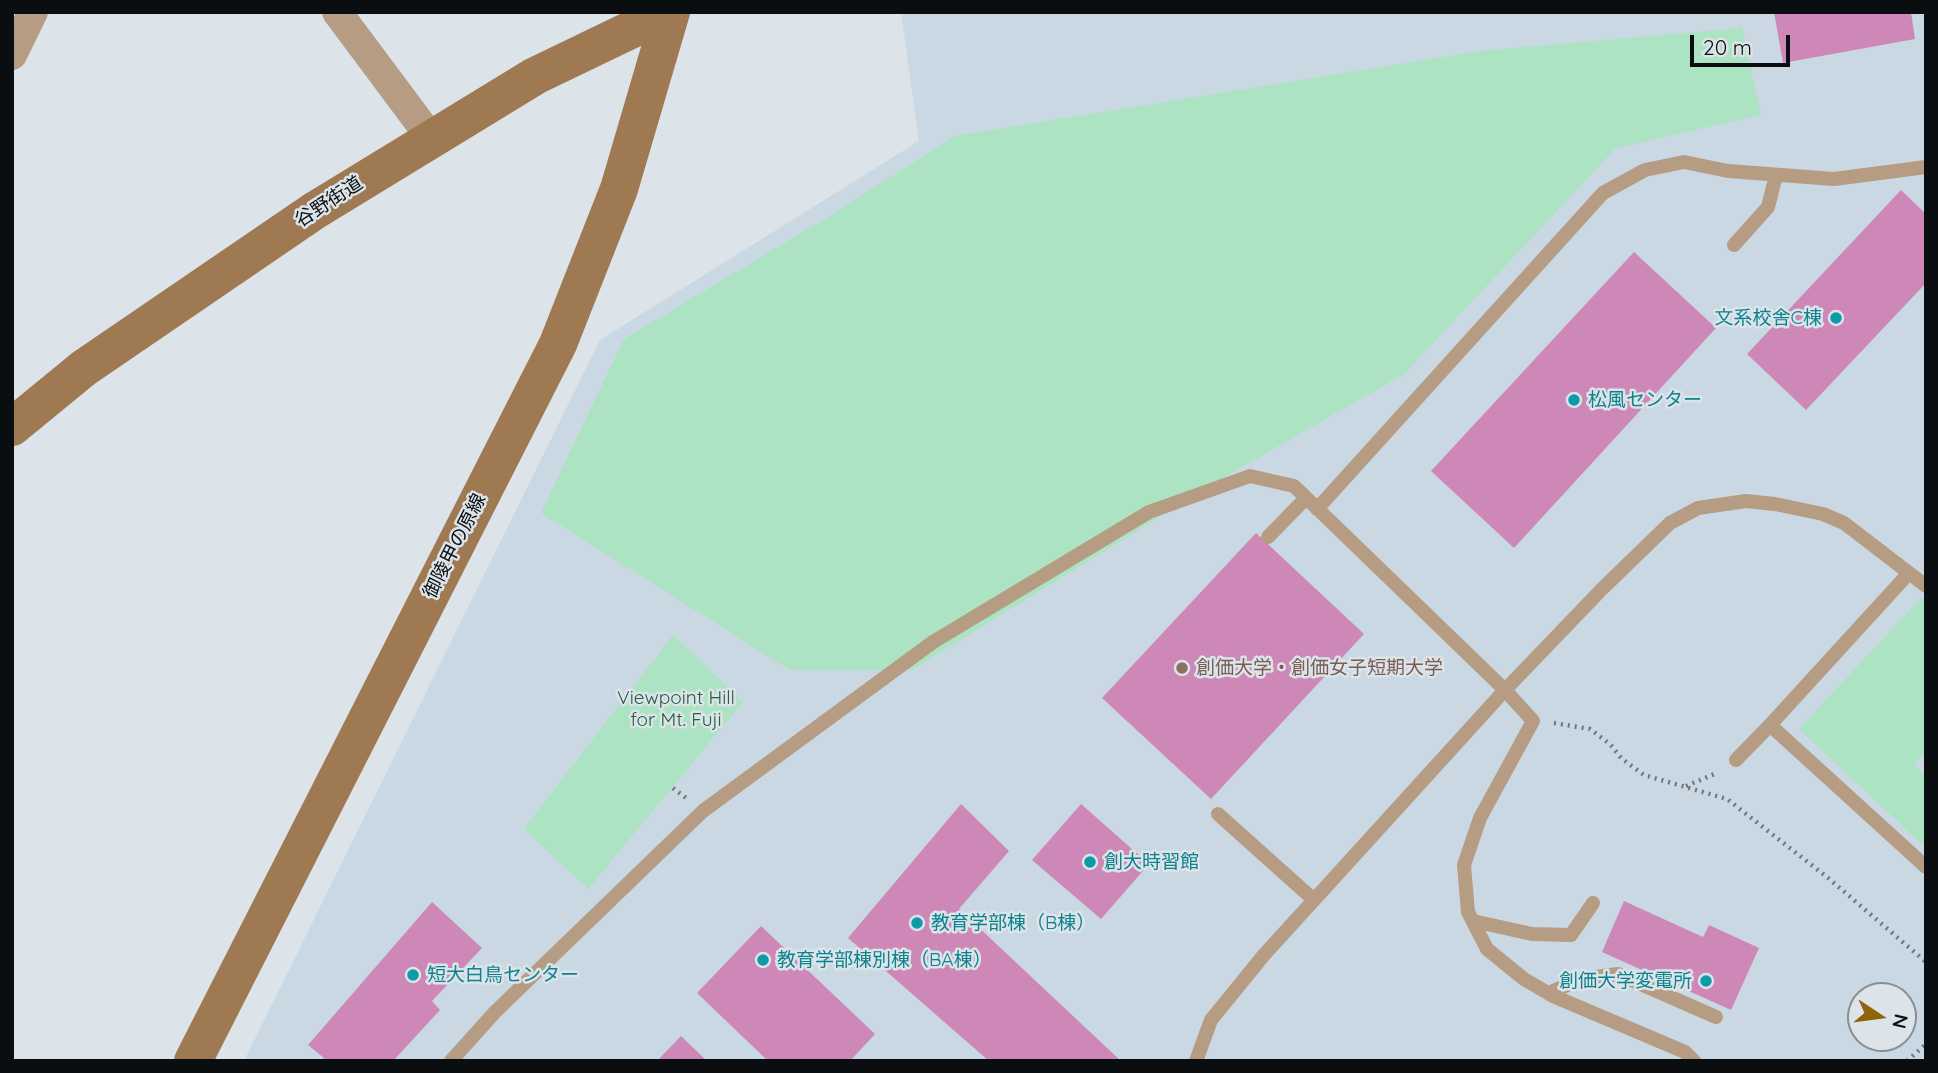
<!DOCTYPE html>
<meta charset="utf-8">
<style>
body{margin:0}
#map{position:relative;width:1938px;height:1073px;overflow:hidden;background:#dce3e9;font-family:Quicksand,sans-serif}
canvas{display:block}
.frame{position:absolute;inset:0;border:14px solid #0b0e10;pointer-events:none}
.north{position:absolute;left:1847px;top:982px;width:70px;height:70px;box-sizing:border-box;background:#dce3e9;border:2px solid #888e92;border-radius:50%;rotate:103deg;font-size:19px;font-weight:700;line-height:28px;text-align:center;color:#0b0e10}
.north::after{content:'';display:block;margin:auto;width:24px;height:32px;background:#8f640b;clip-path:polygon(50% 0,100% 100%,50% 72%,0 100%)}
.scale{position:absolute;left:1690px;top:35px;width:100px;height:32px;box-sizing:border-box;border:4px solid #0b0e10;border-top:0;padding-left:9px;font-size:21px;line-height:24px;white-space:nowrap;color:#0b0e10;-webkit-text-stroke:5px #dce3e9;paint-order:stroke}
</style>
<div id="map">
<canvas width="1938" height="1073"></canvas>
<div class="frame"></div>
<div class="north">N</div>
<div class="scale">20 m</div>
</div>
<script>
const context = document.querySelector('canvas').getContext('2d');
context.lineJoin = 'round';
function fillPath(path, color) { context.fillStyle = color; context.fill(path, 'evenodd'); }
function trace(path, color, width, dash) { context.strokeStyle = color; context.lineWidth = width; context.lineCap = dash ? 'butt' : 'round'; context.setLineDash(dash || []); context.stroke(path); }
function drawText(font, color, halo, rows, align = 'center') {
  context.font = font + ' Quicksand,"Noto Sans JP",sans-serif'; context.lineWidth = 5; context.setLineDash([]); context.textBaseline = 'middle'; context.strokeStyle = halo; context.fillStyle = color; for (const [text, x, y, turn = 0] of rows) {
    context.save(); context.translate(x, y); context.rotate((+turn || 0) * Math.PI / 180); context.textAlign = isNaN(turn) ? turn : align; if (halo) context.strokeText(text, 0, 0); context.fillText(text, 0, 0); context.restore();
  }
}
fillPath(new Path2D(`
 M901,12H1926V1061H244L600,340L919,141ZM1861,996H1903V1038H1861Z`), '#cad8e3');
fillPath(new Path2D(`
 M1742,28L1761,115L1616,148L1404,374L1221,479L912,670H790L541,513L624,339L823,220L955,136L1480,51Z
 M1922,597L1926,601V751L1914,765L1926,775V848L1799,729Z
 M673,635L743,702L588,889L524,829Z`), '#ace3c2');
fillPath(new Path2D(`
 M1774,12H1911L1915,39L1783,63Z
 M1901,190L1926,214V283L1806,410L1747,354Z
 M1634,252L1716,328L1514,548L1431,471Z
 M1256,533L1364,634L1211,799L1102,698Z
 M961,804L1009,851L959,909L1121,1061H989L848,938Z
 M1081,804L1149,864L1101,919L1032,860Z
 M1624,901L1703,937L1709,925L1759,948L1731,1010L1602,952Z
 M432,902L482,948L432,1001L440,1010L393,1061H321L324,1058L308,1045Z
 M761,926L875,1034L850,1061H768L697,993Z
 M681,1036L707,1061H657Z`), '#ce88b8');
trace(new Path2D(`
 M1554,723L1590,729L1610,744L1621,758L1644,775L1727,799L1827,877L1926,962
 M1686,786L1717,773
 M673,788L686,798
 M1907,1061L1926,1044`), '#71767a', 4.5, [2, 5]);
trace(new Path2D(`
 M1734,245L1768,207L1776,175
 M1317,509L1603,193L1645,170L1684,162L1728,171L1834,179L1926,167
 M1268,537L1306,498
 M1909,573L1770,725L1926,867
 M1736,760L1770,725
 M1218,814L1314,900
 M1473,921L1532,934L1571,935L1593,903
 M1549,993L1581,979L1618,974L1716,1017
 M451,1061L495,1012L703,811L933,642L1149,512L1250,476L1294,486L1505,690L1533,721L1480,818L1464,865L1468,912L1487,949L1524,979L1553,996L1685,1052L1694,1061
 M1196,1061L1211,1020L1263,956L1505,690L1601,590L1670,523L1698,508L1746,501L1775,504L1823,514L1844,523L1926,586`), '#b69c82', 14);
trace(new Path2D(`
 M337,12L431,138
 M12,55L33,12`), '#b69c82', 30);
trace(new Path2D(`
 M12,427L84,368L314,211L535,76L668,12
 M193,1061L558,344L619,189L671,12`), '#9e7952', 38);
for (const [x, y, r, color] of [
 [1836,318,7,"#0f9aa8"],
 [1574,400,7,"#0f9aa8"],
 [1182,668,7,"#8d6e63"],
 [1090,862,7,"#0f9aa8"],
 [917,923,7,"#0f9aa8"],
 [763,960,7,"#0f9aa8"],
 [413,975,7,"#0f9aa8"],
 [1706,981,7,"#0f9aa8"]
]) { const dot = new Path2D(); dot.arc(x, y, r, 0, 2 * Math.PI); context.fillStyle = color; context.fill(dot); trace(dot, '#dce3e9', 2.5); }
drawText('19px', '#0b0e10', '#dce3e9', [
 ["谷野街道",329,202,-33],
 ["御陵甲の原線",455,546,-63]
]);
drawText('19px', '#0d838f', '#dce3e9', [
 ["文系校舎C棟",1822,318,"right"],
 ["松風センター",1588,400],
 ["創大時習館",1104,862],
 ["教育学部棟（B棟）",931,923],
 ["教育学部棟別棟（BA棟）",777,960],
 ["短大白鳥センター",427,975],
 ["創価大学変電所",1692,981,"right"]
], 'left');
drawText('19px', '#785e54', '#dce3e9', [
 ["創価大学・創価女子短期大学",1196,668]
], 'left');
drawText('19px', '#236041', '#dce3e9', [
 ["Viewpoint Hill",676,698],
 ["for Mt. Fuji",676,720]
]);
</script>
